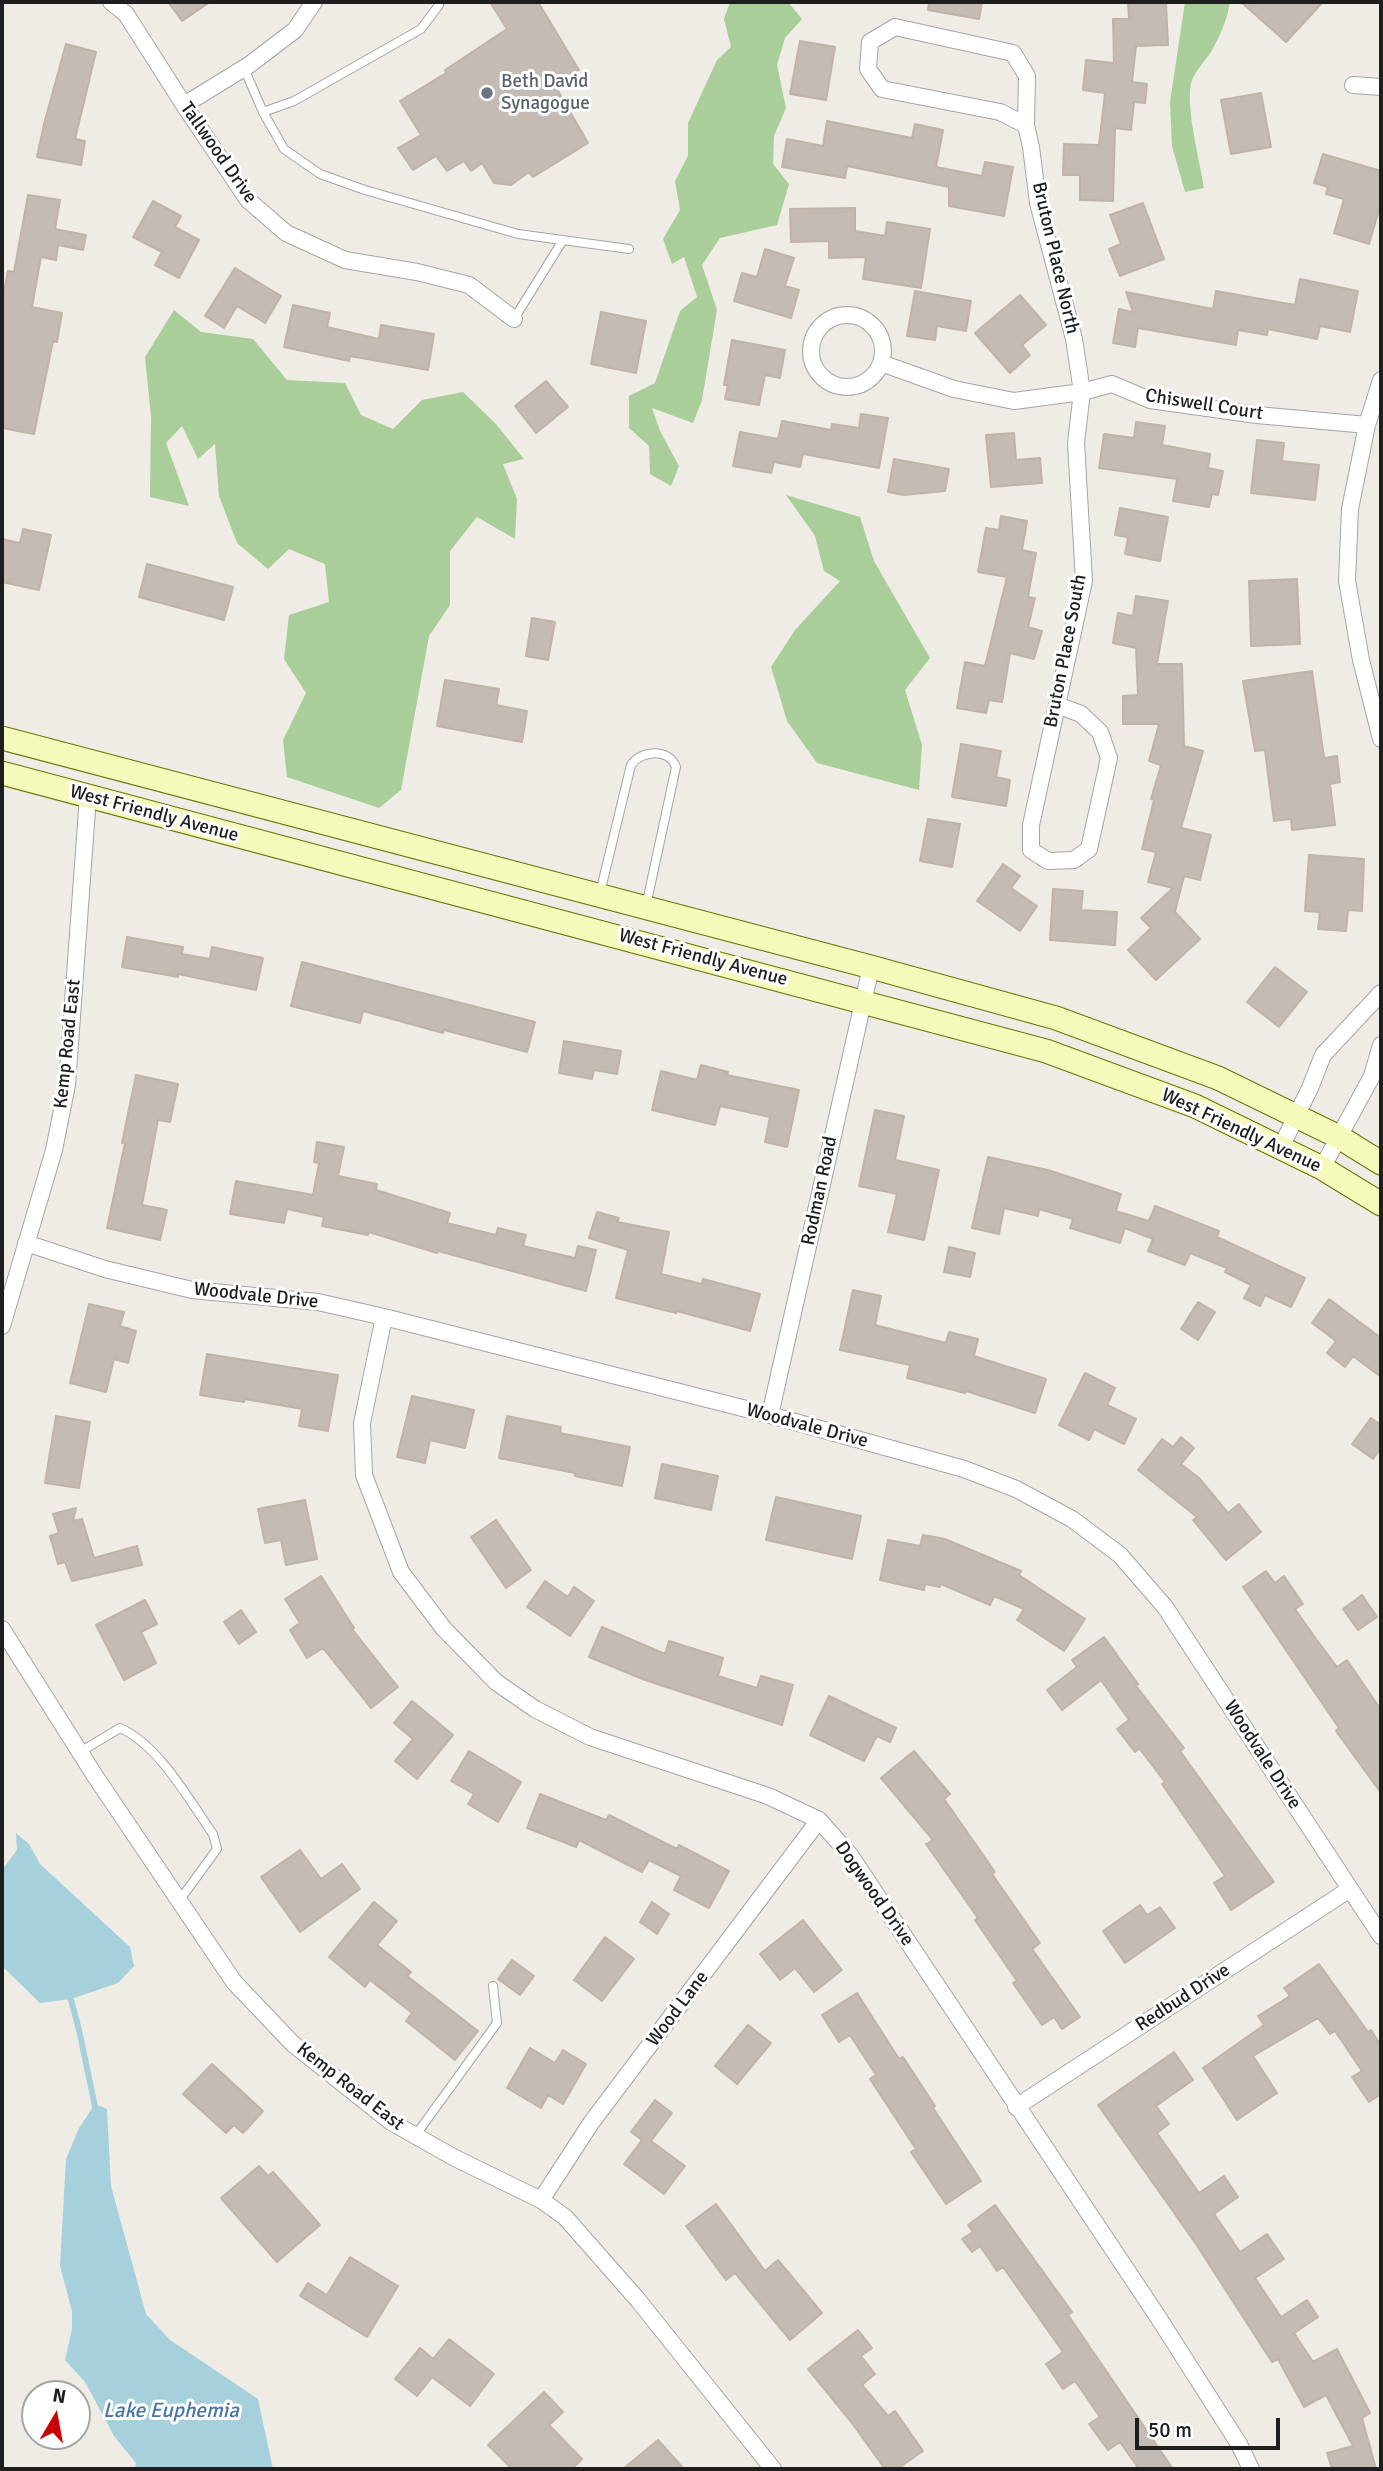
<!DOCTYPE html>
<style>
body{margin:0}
#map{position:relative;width:1383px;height:2471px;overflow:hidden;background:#efece5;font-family:Signika,sans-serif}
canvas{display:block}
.frame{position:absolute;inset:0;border:4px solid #1e1e1e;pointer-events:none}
.north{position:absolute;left:21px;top:2380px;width:70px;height:70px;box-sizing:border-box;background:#fff;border:2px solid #a5a5a5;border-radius:50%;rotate:10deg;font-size:19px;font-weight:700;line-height:28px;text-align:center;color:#1e1e1e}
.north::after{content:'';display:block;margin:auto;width:24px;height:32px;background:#ca0403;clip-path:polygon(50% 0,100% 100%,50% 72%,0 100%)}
.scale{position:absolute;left:1135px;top:2418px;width:145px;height:32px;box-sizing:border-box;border:4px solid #1e1e1e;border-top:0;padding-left:9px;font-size:21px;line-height:24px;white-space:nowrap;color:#1e1e1e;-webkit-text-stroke:5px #fff;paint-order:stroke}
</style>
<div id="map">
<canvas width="1383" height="2471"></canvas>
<div class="frame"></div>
<div class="north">N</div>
<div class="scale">50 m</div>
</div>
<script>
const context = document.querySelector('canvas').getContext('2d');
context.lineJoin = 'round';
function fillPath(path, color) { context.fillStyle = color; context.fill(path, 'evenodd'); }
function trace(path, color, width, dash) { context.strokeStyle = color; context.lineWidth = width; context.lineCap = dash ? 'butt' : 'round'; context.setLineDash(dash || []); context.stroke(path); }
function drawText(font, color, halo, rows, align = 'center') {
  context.font = font + ' Signika,sans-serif'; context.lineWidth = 6; context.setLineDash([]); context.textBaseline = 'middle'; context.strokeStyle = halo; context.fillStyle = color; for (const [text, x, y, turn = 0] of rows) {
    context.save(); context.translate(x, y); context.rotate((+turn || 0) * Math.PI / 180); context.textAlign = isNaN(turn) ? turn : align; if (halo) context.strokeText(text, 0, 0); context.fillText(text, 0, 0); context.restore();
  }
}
fillPath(new Path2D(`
 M730,2H788L802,19L785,38L777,65L786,108L774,136L773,164L789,184L777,225L720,238L702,265L717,310L702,400L693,423L652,408L660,431L679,466L671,486L650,474L649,446L629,428V396L655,383L680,311L697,297L684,257L672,264L663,239L680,210L675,181L688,156V123L717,60L731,47L724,19Z
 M1185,2H1230C1227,20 1220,36 1211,52C1205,61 1196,70 1192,80C1184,103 1200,161 1204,188L1185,192L1172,146L1170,102Z
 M174,310L201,332L253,339L287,380L345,383L361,415L393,429L422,400L463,392L496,424L524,459L503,464L517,499L515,539L477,517L450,551V605L429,636L401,790L379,808L287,777L283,740L306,693L284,659L289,615L329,602L325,564L289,549L268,569L237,543L219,496L215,444L198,459L182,426L166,443L189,506L150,497L151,416L145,357Z
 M786,495L860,517L874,561L930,658L905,690L922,745L919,790L817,763L787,721L771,667L795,630L840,581L824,571L815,536Z`), '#a9ce9a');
fillPath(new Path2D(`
 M16,1833L29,1844L40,1864L130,1947L134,1966L118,1983L71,1999L40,2003L2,1966V1870L17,1850Z
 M95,2104L107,2109L111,2186L146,2314L170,2340L258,2399L273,2469H135L136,2463L114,2436L85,2382L65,2360L72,2329V2311L60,2266L66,2159L79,2128Z`), '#a6d0dc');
trace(new Path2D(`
 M69,1992L79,2030L96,2111`), '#a6d0dc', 6);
const building = new Path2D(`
 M168,2H210L182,21Z
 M490,2H538L579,70L554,84L588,143L533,177L529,172L511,185L494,183L482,163L471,171L464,161L447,171L436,156L413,170L398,148L421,135L400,101L446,73L445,70L507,29Z
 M929,2H982L979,19L928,10Z
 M1128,2H1166L1168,45L1136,46L1132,82L1147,84L1145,103L1134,102L1131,130L1115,128L1113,201L1080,200V175H1063L1064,144L1099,145L1105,93L1083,90L1086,60L1114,63L1113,19H1129Z
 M1241,2H1323L1286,42Z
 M800,41L835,47L826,100L790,94Z
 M66,44L96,52L75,139L85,141L81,165L37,157L44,124Z
 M1261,93L1271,147L1231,154L1221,100Z
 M827,121L912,138L915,124L943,130L936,167L982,176L985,162L1013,167L1004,216L949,206V187L847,166L845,178L782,167L787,139L823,146Z
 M1323,154L1381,171V203L1369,244L1334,233L1344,199L1326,194L1328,187L1314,183Z
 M28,195L60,200L55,229L86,235L83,250L58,245L56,260L41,257L32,307L62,313L57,342L53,341L34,434L2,428V303L8,271L14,272Z
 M153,201L181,216L175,227L199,240L179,278L155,265L162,252L133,237Z
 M1143,203L1164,259L1120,276L1109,249L1121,244L1110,215Z
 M855,208V231L885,236L887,222L930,229L921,288L863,279L866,257L829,258V241L791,242L790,209Z
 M765,249L794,258L785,286L799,290L791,318L734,301L742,273L757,277Z
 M235,268L281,296L265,323L237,306L224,328L205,316Z
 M1300,279L1358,291L1350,332L1320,326L1317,339L1268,329L1267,335L1238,330L1236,345L1138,328L1135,347L1113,343L1119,309L1133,312L1126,292L1213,309L1216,291L1295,305Z
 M915,291L971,301L966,331L937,326L935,340L907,336Z
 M1020,295L1046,325L1022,345L1030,355L1010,373L975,333Z
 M293,305L330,313L327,327L379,339L381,325L434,334L428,370L350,356L349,361L284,347Z
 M601,312L646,321L636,373L591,364Z
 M732,340L785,350L780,378L765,375L759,405L725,399L728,385H724Z
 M546,381L568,407L536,433L515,406Z
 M861,414L888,418L879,468L803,454L800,467L774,462L771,473L733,466L740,432L778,439L782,421L831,430L832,424L859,428Z
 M1136,422L1165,426L1162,445L1210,454L1208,468L1223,471L1218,495L1212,494L1209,507L1173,501L1177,479L1099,468L1104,434L1134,438Z
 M1014,433L1016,460L1040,458L1042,483L991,487L986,435Z
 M1257,440L1284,443L1282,461L1319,465L1315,500L1251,493Z
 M894,459L949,469L945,491L904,495L888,492Z
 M1120,508L1168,517L1160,561L1125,554L1128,537L1115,535Z
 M1001,516L1027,521L1022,550L1036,553L1028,597L1035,598L1028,627L1042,631L1034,659L1010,653L1002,702L989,700L986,713L957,708L965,662L985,666L1007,577L978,572L986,528L999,530Z
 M23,529L51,535L39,590L2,582V539L20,543Z
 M147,564L233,587L224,620L139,597Z
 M1297,579L1300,644L1251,646L1249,581Z
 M1136,596L1168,601L1157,664H1182L1184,746L1203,751L1181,828L1211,835L1200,880L1184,876L1175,912L1200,939L1156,980L1128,950L1151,928L1141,918L1173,888L1148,882L1156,852L1142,849L1154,800L1151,799L1161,765L1149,761L1159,724H1123V696L1138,695L1136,648L1113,643L1118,613L1133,616Z
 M532,618L555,622L548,660L526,656Z
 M1312,671L1324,758L1337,756L1340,782L1330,784L1335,825L1292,830L1291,819L1274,821L1265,750L1255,751L1243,681Z
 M445,680L499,689L496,705L527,711L522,742L437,726Z
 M961,744L1001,751L996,777L1010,780L1006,806L952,797Z
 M928,819L960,824L952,867L920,861Z
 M1309,855L1364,859L1362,911L1348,910L1346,931L1318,929L1320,912L1305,911Z
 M1003,864L1020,876L1011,888L1037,906L1020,931L977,901Z
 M1053,889L1083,891L1081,910L1117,912L1115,945L1050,940Z
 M127,937L183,947L182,954L210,959L212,947L263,958L256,990L178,974V977L122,967Z
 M302,962L535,1022L527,1052L444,1030L443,1033L363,1011L360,1023L291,1006Z
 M1275,967L1307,992L1279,1027L1247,1002Z
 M564,1041L621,1051L617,1074L594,1070L592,1079L559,1073Z
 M701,1065L728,1072L727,1075L799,1090L787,1147L765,1142L770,1117L720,1106L715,1125L652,1110L661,1071L697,1080Z
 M136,1075L178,1084L170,1122L158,1120L142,1205L167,1210L160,1240L107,1228L125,1143H122Z
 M875,1110L904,1116L895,1160L939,1170L924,1240L888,1232L897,1194L859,1186Z
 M317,1142L344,1147L338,1176L377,1184L376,1190L450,1213L447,1223L496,1235L498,1228L526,1235L523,1246L575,1258L578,1246L596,1250L586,1291L438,1251L437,1253L369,1232L368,1235L322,1226L324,1217L287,1209L284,1223L230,1214L236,1181L313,1195L319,1163L314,1162Z
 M988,1157L1048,1170L1121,1194L1116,1211L1149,1221L1155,1206L1219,1231L1217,1237L1305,1278L1291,1307L1265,1295L1260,1306L1244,1298L1251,1285L1225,1272L1227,1268L1190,1253L1185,1265L1148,1251L1153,1239L1125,1228L1120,1243L1070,1228L1073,1219L1039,1209L1038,1216L1004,1208L999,1234L972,1228Z
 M597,1212L619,1218L617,1222L669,1232L661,1274L702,1284L703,1279L760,1294L750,1331L677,1311L676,1313L616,1298L628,1250L589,1238Z
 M949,1247L975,1253L970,1277L944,1272Z
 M853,1290L881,1296L875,1325L946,1343L949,1332L978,1339L974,1356L1046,1379L1035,1413L966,1391L965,1393L907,1378L910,1365L840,1350Z
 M1329,1299L1381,1338V1377L1353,1356L1345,1367L1327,1353L1336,1341L1312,1323Z
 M1198,1302L1215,1312L1198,1340L1181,1329Z
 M89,1304L124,1312L120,1326L136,1331L128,1363L114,1359L106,1392L70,1383Z
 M207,1354L338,1375L328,1431L299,1426L302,1409L245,1399L244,1402L200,1395Z
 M1085,1373L1115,1388L1107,1405L1136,1419L1124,1444L1094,1429L1089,1440L1059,1425Z
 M412,1396L474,1410L465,1448L430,1440L425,1463L397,1457Z
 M56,1416L90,1422L79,1488L45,1483Z
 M507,1416L561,1427L560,1433L630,1447L622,1486L575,1476V1473L499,1458Z
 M1371,1418L1381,1425V1448L1373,1459L1352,1444Z
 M1181,1437L1194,1448L1181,1464L1199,1478L1228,1513L1239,1504L1261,1532L1226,1560L1193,1520L1197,1517L1138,1470L1162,1439L1173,1447Z
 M662,1464L718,1476L711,1510L655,1498Z
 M776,1497L861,1516L852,1559L766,1540Z
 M305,1500L317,1559L286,1565L281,1540L265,1543L258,1509Z
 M76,1508L73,1521L82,1519L94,1558L137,1546L142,1565L72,1581L65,1562L58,1564L50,1536L59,1533L53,1514Z
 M496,1520L531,1570L506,1588L471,1537Z
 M923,1535L945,1539L1021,1571L1019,1575L1085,1619L1064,1651L1017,1620L1024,1609L994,1596L990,1605L941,1584L940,1587L925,1584L924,1590L880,1580L888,1540L920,1546Z
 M1266,1571L1275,1583L1284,1576L1303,1604L1295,1609L1316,1639L1337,1667L1347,1660L1381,1710V1793L1336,1731L1339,1728L1243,1587Z
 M321,1576L354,1628L352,1629L398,1687L371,1708L323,1648L307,1658L290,1630L300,1623L285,1599Z
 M545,1581L568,1597L574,1587L594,1601L570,1636L527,1607Z
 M1362,1595L1377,1617L1358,1630L1343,1609Z
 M145,1600L157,1624L141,1632L156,1663L124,1680L96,1625Z
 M241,1610L256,1632L239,1644L224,1622Z
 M602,1627L665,1654L669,1641L723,1658L718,1676L757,1688L761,1676L793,1685L782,1725L645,1680L589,1657Z
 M1104,1637L1138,1684L1136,1686L1184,1748L1180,1751L1274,1882L1231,1910L1214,1883L1225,1876L1162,1784L1165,1782L1139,1748L1135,1752L1117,1729L1129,1720L1101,1680L1062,1710L1047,1690L1077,1667L1072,1660Z
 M829,1696L896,1728L890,1742L877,1736L864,1761L810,1735Z
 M412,1701L453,1735L417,1779L395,1761L413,1739L394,1723Z
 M469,1751L521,1782L498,1822L468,1804L474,1794L451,1781Z
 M914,1751L950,1794L944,1799L995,1872L992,1874L1040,1943L1032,1949L1080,2017L1062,2029L1054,2017L1042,2025L1013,1983L1017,1981L975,1920L978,1918L926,1844L933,1840L881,1778Z
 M540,1794L606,1820L609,1815L677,1849L679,1845L729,1871L709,1908L674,1890L681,1876L649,1860L642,1872L579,1840L576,1847L527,1828Z
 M300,1850L321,1879L342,1864L360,1889L300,1932L261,1877Z
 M374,1902L397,1921L377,1945L411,1972L407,1976L478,2031L455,2060L406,2021L412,2013L370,1980L365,1987L329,1957Z
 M652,1902L669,1914L657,1934L640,1922Z
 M1140,1905L1147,1915L1160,1907L1175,1928L1125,1963L1103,1931Z
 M803,1920L842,1970L814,1992L795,1968L780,1980L760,1954Z
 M605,1937L634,1959L602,2001L574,1980Z
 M512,1960L534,1976L520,1995L498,1979Z
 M1319,1964L1368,2032L1371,2030L1381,2046V2094L1369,2102L1352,2077L1362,2071L1335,2031L1330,2034L1318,2018L1253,2056L1277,2093L1237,2120L1203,2068L1264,2025L1258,2016L1290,1996L1284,1988Z
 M857,1993L899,2059L903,2057L935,2106L933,2108L981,2181L946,2204L911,2152L916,2149L870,2079L876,2075L850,2035L839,2042L822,2015Z
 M748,2025L771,2043L737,2084L715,2066Z
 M530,2048L555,2063L563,2050L586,2064L563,2104L548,2095L541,2108L507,2088Z
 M1174,2052L1193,2080L1156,2106L1169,2124L1157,2133L1199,2193L1224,2176L1238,2197L1214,2214L1240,2252L1267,2234L1284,2259L1255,2278L1281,2317L1307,2300L1318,2317L1294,2333L1313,2362L1337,2349L1370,2413L1362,2418L1376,2469H1332L1327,2453L1353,2446L1326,2395L1304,2407L1278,2359L1272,2362L1196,2244L1098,2105Z
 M212,2064L263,2111L243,2133L234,2125L226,2133L183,2094Z
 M655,2100L672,2113L651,2141L685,2166L664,2194L624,2164L642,2140L631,2132Z
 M259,2166L268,2176L273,2172L320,2225L277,2262L221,2198Z
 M716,2204L765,2271L778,2260L822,2313L790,2340L735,2273L726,2280L686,2226Z
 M995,2205L1072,2312L1068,2315L1173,2469H1139L1120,2442L1108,2450L1089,2424L1100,2417L1075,2381L1063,2389L1046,2364L1063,2352L1003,2267L997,2271L980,2246L972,2252L962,2239L973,2232L968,2225Z
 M350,2257L398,2286L367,2337L300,2296L308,2283L327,2295Z
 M858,2330L872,2348L861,2356L875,2374L862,2385L888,2416L895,2411L923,2451L897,2469H885L852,2423L808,2369Z
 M449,2339L494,2374L470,2406L432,2377L417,2396L395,2379L420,2348L433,2359Z
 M544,2392L563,2412L549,2425L582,2459L572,2469H512L488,2445Z
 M658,2440L684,2469H623Z`);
fillPath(building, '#c4bbb4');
trace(building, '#c1b3a7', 2);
const lane = new Path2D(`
 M439,2V5L421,29L294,101L263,112L284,149L320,174L365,190L518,234L629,249
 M244,68L263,112
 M514,319L563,240
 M600,893L631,765C641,750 669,748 676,767L646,906
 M80,1752L120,1728C159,1745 189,1800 213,1834L217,1849L179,1901
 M415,2136L497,2023L493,1986`);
const street = new Path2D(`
 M111,2L126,14L184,105L248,200L286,233L345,260L417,272L469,285L514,319
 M1353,85L1381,87
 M184,105L249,65L295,30L314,2
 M1026,125L1000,112L882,89L868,69L870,42L895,27L1013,53L1027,76L1026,125L1031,147L1038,203L1074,339L1082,392L1076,443L1084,581L1031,825V850L1048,861L1074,860L1089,849L1109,758L1100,732L1081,714L1057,705
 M811 351a36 36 0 1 1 72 0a36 36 0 1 1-72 0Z
 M881,363L954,389L1014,401L1082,392L1112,384L1150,400L1257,415L1367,425
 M1381,380L1367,425L1350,509L1347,581L1361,660L1381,739
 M1281,1147L1310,1088L1323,1055L1381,993
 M1322,1168L1372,1076L1381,1045
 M26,1243L105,1269L192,1290L318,1302L384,1317L770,1415L964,1469L1016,1489L1072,1519L1120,1555L1165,1607L1381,1936
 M384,1317L362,1423L364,1475L401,1572L444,1629L496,1682L535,1709L590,1737L768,1796L819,1820L850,1855L1158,2317L1239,2444L1251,2469
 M2,1326L54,1150L67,1085L88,796
 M770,1415L871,967
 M2,1629L95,1776L234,1982L293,2044L391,2122L455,2158L541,2200L565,2217L638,2300L773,2469
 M1016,2107L1350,1889
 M541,2200L591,2123L819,1820`);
const secondary = new Path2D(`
 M2,738L871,967L1056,1018L1218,1078L1339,1137L1381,1163
 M2,773L1046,1051L1195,1106L1322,1168L1381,1204`);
trace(lane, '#a5a5a5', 10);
trace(street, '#a5a5a5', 18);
trace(secondary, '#687506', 25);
trace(lane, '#fff', 8);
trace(street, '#fff', 16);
trace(secondary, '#f5f9b9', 23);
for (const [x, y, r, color] of [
 [487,93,7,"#6b7280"]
]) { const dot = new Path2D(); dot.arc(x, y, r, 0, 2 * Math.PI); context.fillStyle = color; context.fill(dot); trace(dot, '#fff', 2.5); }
drawText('19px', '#5b616d', '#fff', [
 ["Beth David",501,82],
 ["Synagogue",501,104]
], 'left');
drawText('19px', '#1e1e1e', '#fff', [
 ["Tallwood Drive",218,153,55],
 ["Bruton Place North",1055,258,77],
 ["Chiswell Court",1204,405,9],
 ["Bruton Place South",1066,651,-79],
 ["West Friendly Avenue",154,814,15],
 ["West Friendly Avenue",703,958,15],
 ["Kemp Road East",68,1044,-84],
 ["West Friendly Avenue",1241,1131,25],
 ["Rodman Road",820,1191,-78],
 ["Woodvale Drive",256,1296,6],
 ["Woodvale Drive",807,1426,15],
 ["Woodvale Drive",1262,1755,57],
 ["Dogwood Drive",874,1894,55],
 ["Redbud Drive",1183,1998,-33],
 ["Wood Lane",678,2009,-53],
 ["Kemp Road East",350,2087,38]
]);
drawText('italic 21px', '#4977a5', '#fff', [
 ["Lake Euphemia",171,2411]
]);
</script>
